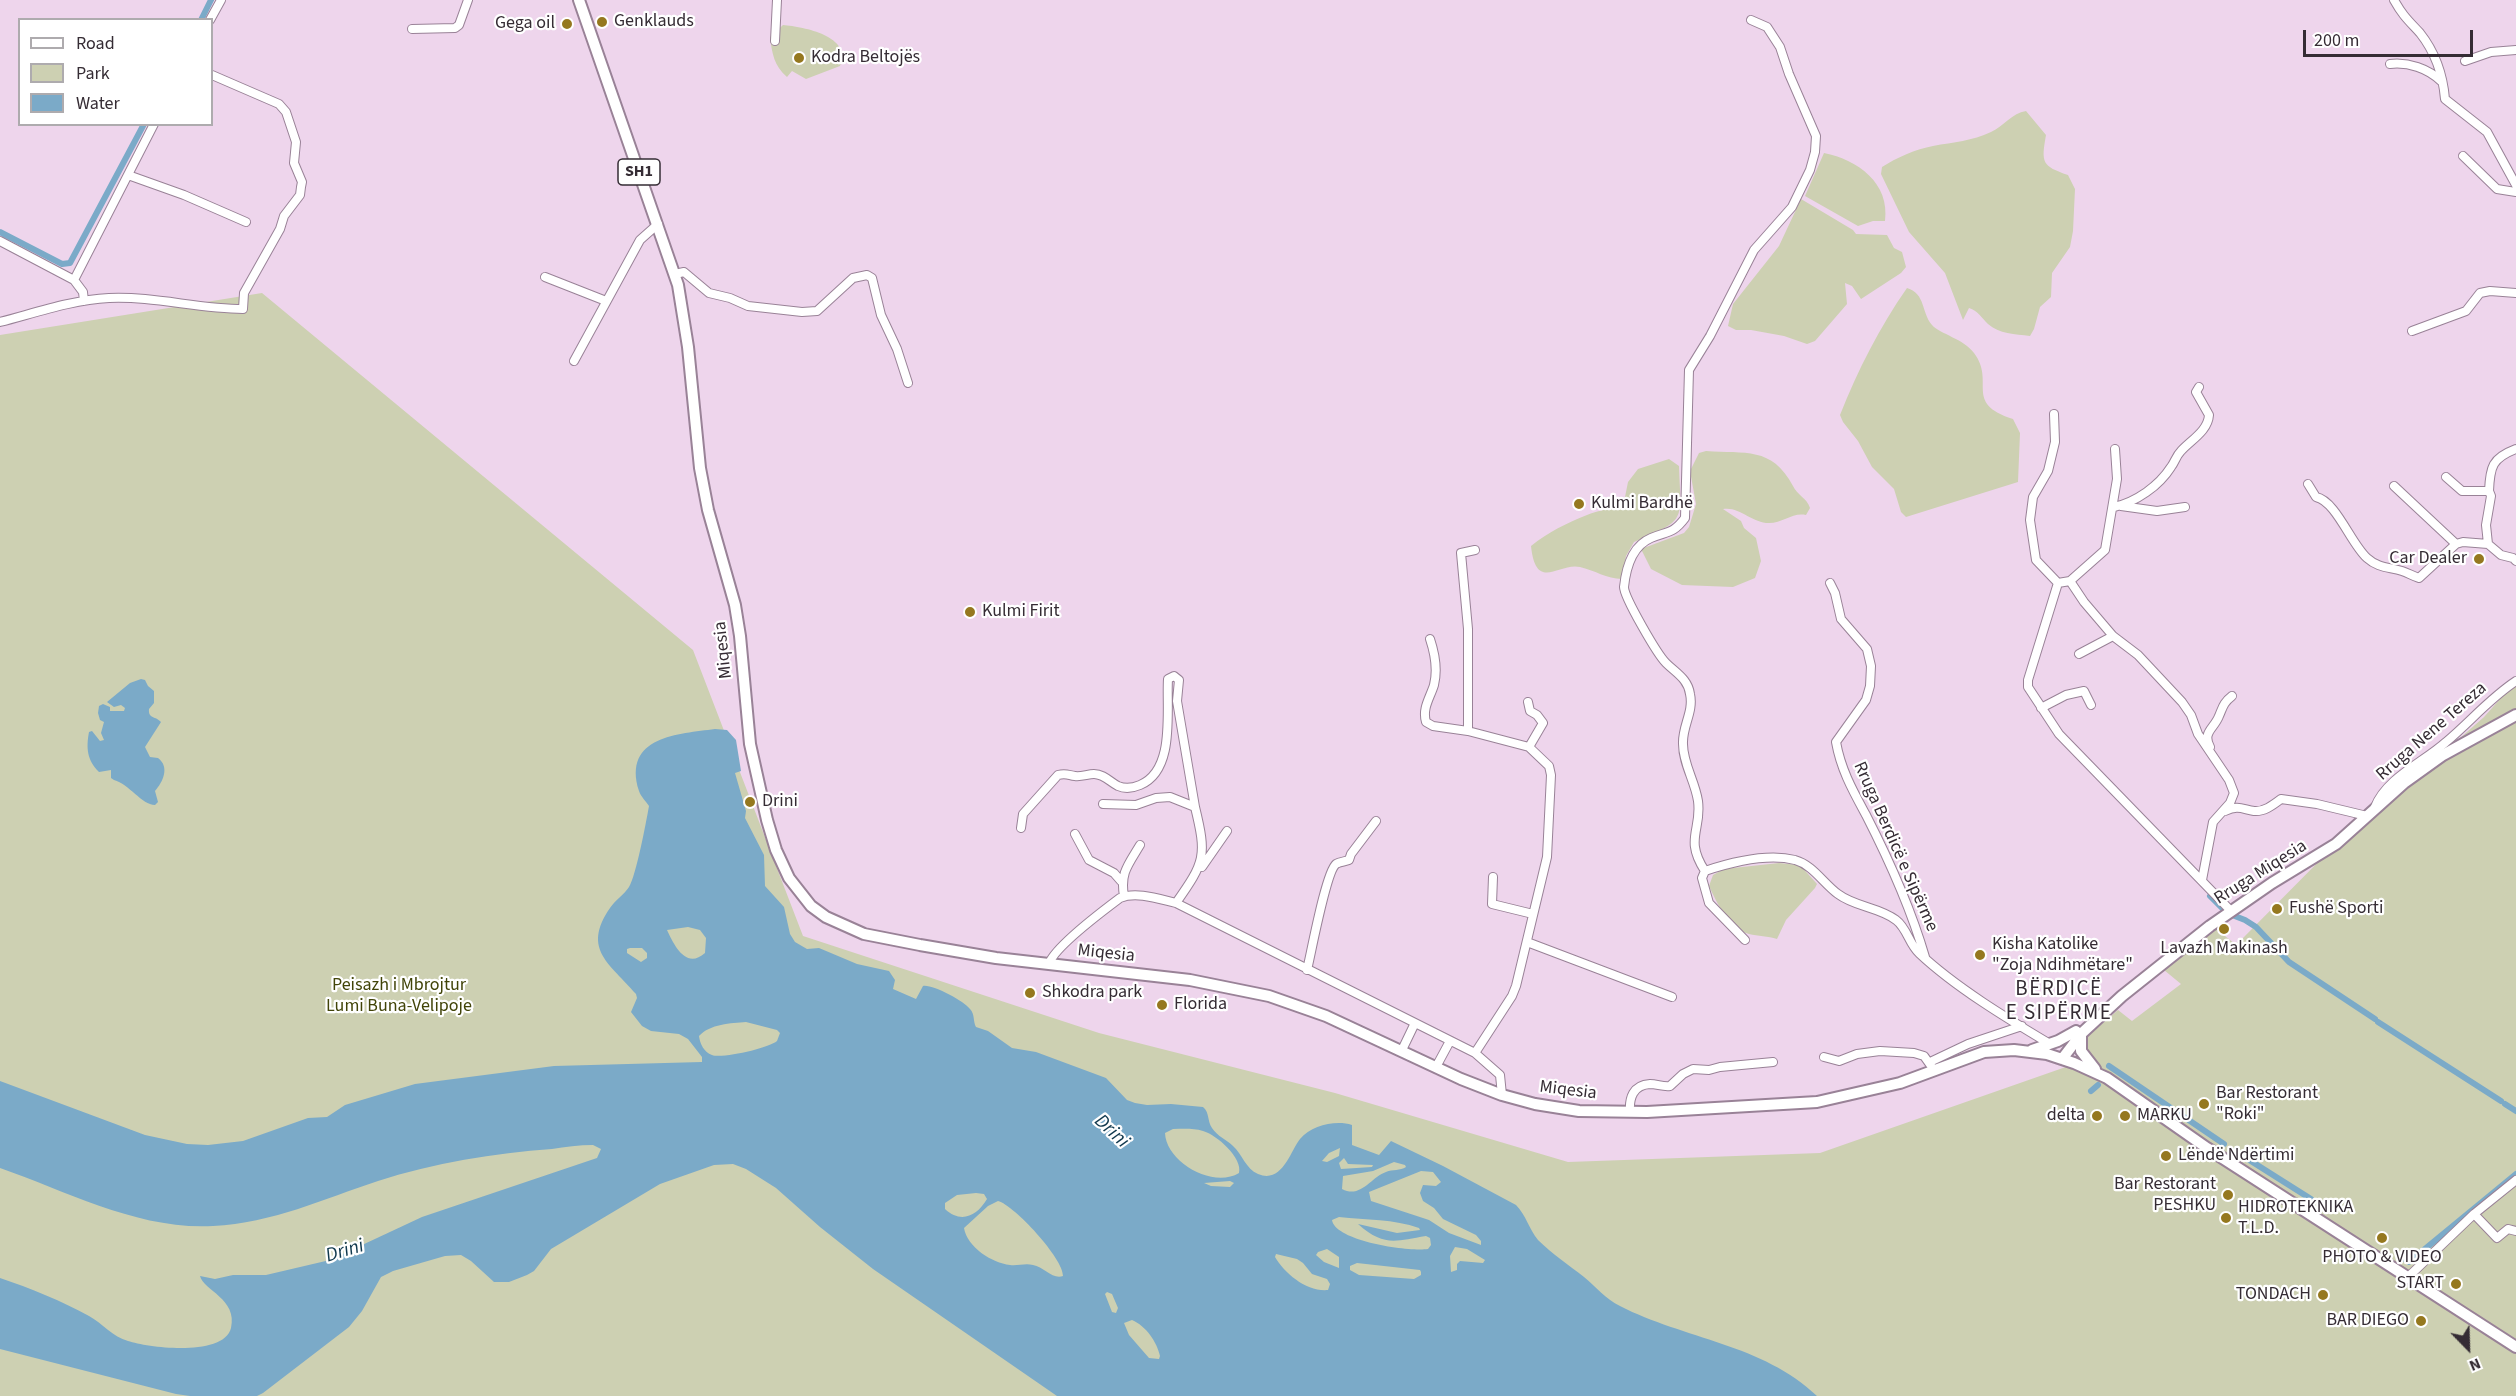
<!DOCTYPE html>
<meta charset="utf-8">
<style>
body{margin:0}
#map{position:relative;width:2516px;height:1396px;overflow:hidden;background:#eed5ec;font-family:"Source Sans 3",sans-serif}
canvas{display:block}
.legend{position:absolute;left:18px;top:18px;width:195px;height:108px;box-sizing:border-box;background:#fff;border:2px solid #aeabae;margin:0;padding:8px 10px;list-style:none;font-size:18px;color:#352c34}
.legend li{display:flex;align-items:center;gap:12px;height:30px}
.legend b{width:30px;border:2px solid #aeabae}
.north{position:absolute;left:2438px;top:1318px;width:60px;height:60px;-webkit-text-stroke:4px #fff;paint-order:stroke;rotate:157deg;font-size:16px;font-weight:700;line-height:24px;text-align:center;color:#352c34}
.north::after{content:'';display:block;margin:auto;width:21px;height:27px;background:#352c34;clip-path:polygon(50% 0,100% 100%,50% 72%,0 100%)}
.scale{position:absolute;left:2303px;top:30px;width:170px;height:27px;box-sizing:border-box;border:3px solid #352c34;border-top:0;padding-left:8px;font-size:18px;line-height:21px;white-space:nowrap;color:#352c34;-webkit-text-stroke:4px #fff;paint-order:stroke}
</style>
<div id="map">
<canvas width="2516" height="1396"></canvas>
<ul class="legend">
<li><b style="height:8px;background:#fff"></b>Road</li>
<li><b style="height:16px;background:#cdd0b2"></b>Park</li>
<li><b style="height:16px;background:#7baac8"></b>Water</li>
</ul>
<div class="north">N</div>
<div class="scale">200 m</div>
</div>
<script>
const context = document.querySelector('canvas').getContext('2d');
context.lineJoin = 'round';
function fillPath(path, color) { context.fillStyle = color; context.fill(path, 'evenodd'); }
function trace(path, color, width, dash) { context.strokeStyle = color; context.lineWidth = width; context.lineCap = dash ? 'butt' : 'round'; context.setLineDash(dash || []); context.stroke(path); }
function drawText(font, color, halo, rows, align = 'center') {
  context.font = font + ' "Source Sans 3",sans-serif'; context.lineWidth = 4.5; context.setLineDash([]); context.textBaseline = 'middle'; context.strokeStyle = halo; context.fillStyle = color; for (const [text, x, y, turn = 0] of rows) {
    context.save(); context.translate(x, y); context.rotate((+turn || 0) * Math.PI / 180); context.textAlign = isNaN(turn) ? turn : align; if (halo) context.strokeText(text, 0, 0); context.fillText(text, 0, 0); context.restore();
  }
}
fillPath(new Path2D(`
 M783,25C804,27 853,36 840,66L806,79L792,71L787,77C774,66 772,53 770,37Z
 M2026,111L2046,135C2041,163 2042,166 2068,175L2075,189L2073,231L2070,247L2052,273L2051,297L2040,307L2034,329L2030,336C2015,334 1999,334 1988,324C1981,317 1978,311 1969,308L1963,320L1945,273L1909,232L1881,174L1882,167C1896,158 1916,149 1933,146C1954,142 1972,141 1991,132C2004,126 2012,113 2026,111Z
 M1824,153C1858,160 1890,183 1885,221H1873L1858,226L1805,196Z
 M1801,199L1853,230L1856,234L1887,235L1894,248L1902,252L1906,267L1901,273L1861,299L1852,286L1845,283L1847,304L1815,341L1807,344L1784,336L1751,330H1736L1728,326L1733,304L1779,246Z
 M1907,288C1926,294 1921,312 1932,325C1940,334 1964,339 1974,353C1996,382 1963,403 2013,419L2020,433L2018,482L1906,517L1901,512L1894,489L1872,467L1858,441L1843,422L1840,415C1858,370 1879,328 1907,288Z
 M262,293L693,650L803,936L1099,1033L1335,1093L1568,1162L1820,1153L2080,1062L2089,1054L2086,1052L2084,1042L2089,1035L2118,1010L2132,1021L2181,984L2164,970L2215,928L2235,944L2242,939L2337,843L2402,789L2484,717L2516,681V1396H0V335Z
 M1706,451C1745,454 1772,446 1793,486C1797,495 1807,498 1810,508L1806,515C1793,512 1783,523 1769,523C1752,523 1739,506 1723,509L1741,521L1744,528L1756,538L1761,561L1755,578L1733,587L1682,585L1651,569L1641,549L1684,533L1689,527L1696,504L1690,471L1699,453Z
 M1669,459L1679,466C1681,523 1687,519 1634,542L1626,556L1622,579C1607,579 1594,570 1580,567C1559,562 1536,593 1531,546C1548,532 1567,523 1587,515C1605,508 1609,512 1625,497L1628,482L1638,469Z
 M1779,863L1800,865L1817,884L1815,888L1786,920L1777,939C1768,936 1758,936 1749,934C1729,929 1717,903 1709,886L1713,875L1724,869Z`), '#cdd0b2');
fillPath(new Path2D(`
 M141,679L145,680L148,686L154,691V703L149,709C148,719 156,716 161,722L145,747L150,757L158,758C170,767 163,782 155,791L158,802L155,805C142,805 129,784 114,780L111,778V770L99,772C87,760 86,748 89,732L92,731L100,741L104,740L101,733L104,722L100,720L98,713L99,706L103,704L110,707V711H124L125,708L121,705L114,707L107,702L130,683Z
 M715,729L727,730L736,740L741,771L735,773L746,811L745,818L764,855L765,886L784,907L790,934L795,942L807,949L819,948L857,964L889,971L895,980L893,989L916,999L923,986C932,984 964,1001 970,1009C975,1014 973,1022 976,1027L988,1031L1012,1048L1036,1052L1106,1078L1127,1100L1135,1103L1147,1105L1171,1104L1203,1107C1210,1113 1207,1121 1212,1128C1217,1136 1227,1140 1233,1146C1242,1154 1246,1169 1258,1174C1282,1184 1290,1152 1300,1139C1312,1125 1336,1120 1352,1125V1145L1379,1155L1391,1141L1443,1166L1516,1205C1526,1215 1529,1229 1538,1240C1552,1254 1569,1265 1584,1277C1596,1287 1606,1299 1620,1306C1684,1339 1763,1344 1817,1396H1057L873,1269L820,1227L776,1188L746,1169L733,1164L714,1165L660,1184L551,1249L534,1271L527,1275L509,1282H494L471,1261L461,1255L445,1256L393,1271L381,1277L362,1311L349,1327L263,1393L257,1396H190L176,1394L0,1349V1278C30,1288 62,1301 89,1316C102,1323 113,1337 128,1341C149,1348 224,1357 231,1328C238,1299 203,1290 200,1276L215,1279L233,1275H266L330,1260L422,1217L597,1158L601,1149L593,1145C579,1145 565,1147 552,1149C494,1153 434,1163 378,1181C323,1199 273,1223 213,1226C138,1230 69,1192 0,1168V1081L145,1135L187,1144L208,1145L243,1141L308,1118L327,1117L345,1105L415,1084L554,1066L702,1062V1057L688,1039L679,1034L651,1031L642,1026L631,1012L637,998L636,994C611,964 581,950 610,908C615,900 624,895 629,887C636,876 646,823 649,806C646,801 641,797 639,791C622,736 679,734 715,729ZM688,927L700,930L706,938L705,953C686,970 674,945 667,930ZM630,948H642L647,953V958L641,962L627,953V949ZM746,1022L777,1030L780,1033L777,1041C769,1048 722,1059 712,1055C704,1052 700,1044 699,1036C710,1024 731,1023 746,1022ZM1173,1129C1183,1129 1193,1128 1203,1131C1217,1135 1243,1158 1239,1173C1213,1189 1166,1162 1165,1133ZM1340,1148L1339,1156L1327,1162L1322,1161L1329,1153ZM1344,1158L1348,1164L1373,1165L1372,1167L1341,1169L1339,1163ZM1394,1162L1405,1165L1406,1167C1400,1171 1393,1169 1386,1172C1371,1177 1361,1199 1342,1189L1343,1176L1373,1171ZM1421,1171L1433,1172L1441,1182L1436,1186L1423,1185L1420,1193L1423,1201L1434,1208L1443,1219L1476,1235L1481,1241V1245L1449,1233L1429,1220L1371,1201L1369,1192ZM1230,1181L1234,1183L1230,1187L1211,1186L1204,1183ZM976,1193L984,1194L987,1199C977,1216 961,1224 945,1209V1203L957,1195ZM998,1201C1014,1205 1064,1259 1063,1276C1053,1280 1044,1267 1033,1265C1025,1263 1018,1266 1010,1265C992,1263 967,1247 964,1228L988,1206ZM1339,1217C1366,1220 1394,1219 1419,1228L1420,1230L1397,1233L1358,1224C1384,1247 1395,1241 1426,1236L1430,1238L1431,1245L1428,1249C1408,1252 1335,1241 1332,1220ZM1455,1247L1467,1249L1485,1260L1483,1263L1460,1261L1457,1264V1270L1451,1272L1450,1256ZM1327,1249L1339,1257V1268L1324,1262L1316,1255L1318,1252ZM1276,1254L1297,1259L1303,1263L1312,1274L1327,1279L1330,1284L1328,1290C1307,1292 1285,1274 1275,1257ZM1357,1263L1420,1270L1421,1272V1275L1414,1279L1359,1275L1350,1270V1266ZM1107,1292L1112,1294L1118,1308L1116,1313L1112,1312L1105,1294ZM1132,1320C1146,1326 1157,1342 1160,1356L1159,1359L1149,1358L1129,1335L1124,1323Z`), '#7baac8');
trace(new Path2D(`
 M201,20L211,0
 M0,232L62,264L70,263L144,124
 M2210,896L2227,913L2245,920L2256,927L2289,962L2375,1019
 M2378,1022L2501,1101
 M2109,1066L2224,1144
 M2091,1091L2098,1085
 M2505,1104L2516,1111
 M2235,1151L2311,1199
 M2403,1258L2409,1262L2516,1174`), '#7baac8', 6);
const minor = new Path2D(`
 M2394,0C2403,16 2408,20 2420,33C2435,52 2443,75 2445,99L2487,132L2516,185
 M210,20L221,0
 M412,29L455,28L459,25L468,0
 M775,41L777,0
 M2465,61L2491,52L2516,50
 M2390,64C2408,62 2428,68 2442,82
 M2463,156L2497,189L2516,192
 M128,175L184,195L246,222
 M0,241L74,280L83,292L84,301
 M675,274L684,272L709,293L730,298L748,306L802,312L817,311L853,278L867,275L872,278L881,315L897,349L908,383
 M545,277L606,301
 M74,280L154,124
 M0,322C35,313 72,300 109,298C154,296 198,309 243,309L244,293L280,229L284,216L300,195L301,187L302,182L294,163L296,142L286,112L279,104L212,75
 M2412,331L2466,311L2480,293L2490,291L2516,293
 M574,361L640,240L658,224
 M2054,414L2055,442L2048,471L2033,497L2030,520L2036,560L2058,583
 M2115,449L2117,479L2105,550L2070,581L2058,583L2028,680V687L2059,734L2231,911
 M2446,477L2462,491H2489L2491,496L2486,525L2488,544
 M2308,484L2316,497C2336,501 2351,544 2367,558C2378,568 2389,567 2402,571C2408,573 2413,576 2419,578L2456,544L2463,542L2488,544L2501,555L2513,558L2516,561
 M2394,486L2456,544
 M2489,491C2490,467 2492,458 2516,449
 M2121,506L2157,511L2185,507
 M2114,507C2136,502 2159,486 2171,467C2175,462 2176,456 2181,451C2191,440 2208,431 2209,415L2196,392L2199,387
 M2070,581L2084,602L2113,636L2138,655L2182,702L2191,715L2198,734L2229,780L2234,793L2230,803L2213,822L2202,880
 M1830,583L1835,593L1841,619L1867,649L1871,666L1870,686L1866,700L1836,742C1841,770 1853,791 1866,815C1889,860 1911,909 1925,957
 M1430,639C1435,654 1438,669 1434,685C1430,698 1422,708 1426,722L1433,726L1468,731
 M2079,654L2113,636
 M1528,702L1530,711L1537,715L1543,723L1529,747
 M2041,708L2066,695L2084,691L2091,705
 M2210,747C2202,732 2214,729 2219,716C2223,707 2223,703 2232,696
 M1103,804L1136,805L1156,798L1170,797L1195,807C1207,856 1205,862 1176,903
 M2375,807C2386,778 2424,762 2446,742C2470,722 2490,698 2516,681
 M2225,811C2238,805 2242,809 2254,811C2264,812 2273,805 2281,799L2317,804L2367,816
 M1021,828L1023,814L1058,775C1066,773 1068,775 1075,776C1081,777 1088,774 1094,774C1104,774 1110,782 1118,786C1125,789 1133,788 1140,785C1176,770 1166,710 1168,679L1174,676L1179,680L1177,701L1195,807
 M1075,834L1089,860L1114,873L1121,881
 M1202,867L1227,831
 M1705,871C1684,839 1702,830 1698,801C1695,781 1683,764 1683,744C1682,726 1694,712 1690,694C1688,679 1676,673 1666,663C1657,654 1624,597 1624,587C1626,568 1632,546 1651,538C1668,531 1673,534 1685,518L1689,370L1710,336L1754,250L1792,207L1810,170L1815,152L1816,136L1789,74L1780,47L1767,27L1751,20
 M1493,877L1492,904L1533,914
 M1124,896C1120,873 1128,865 1140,845
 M1745,940L1709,903L1702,878L1705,871C1732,862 1767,853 1795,860C1813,865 1823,883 1838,894C1855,907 1879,907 1896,920C1907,928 1909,944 1919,953C1955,987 2008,1019 2050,1044
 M1527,942L1672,997
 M1049,964C1054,947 1104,910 1120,898C1136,891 1159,899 1176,903L1475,1053L1512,996L1516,986L1547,857L1551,775L1549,766L1529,747L1468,731V629L1461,553L1475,550
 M1307,970C1311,954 1326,872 1336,864C1339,862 1346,861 1349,860L1351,854L1376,821
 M1402,1050L1415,1023
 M1475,1053L1500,1075L1502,1095
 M1824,1057L1839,1061L1857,1054L1880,1051L1914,1053L1924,1056L1934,1070
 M1930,1062L1968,1044L2022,1026
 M1436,1067L1450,1041
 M1630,1112C1629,1098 1633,1085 1650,1084C1657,1084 1663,1087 1670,1086L1683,1074L1693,1069L1709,1070L1720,1067L1773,1062
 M2474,1214L2497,1238L2508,1229L2516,1231
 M2407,1278L2474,1214L2516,1180`);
const major = new Path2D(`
 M579,0L678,285L688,347L700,468L708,510L735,605L740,636L750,744L767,820L776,850L789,878L811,906L826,917L864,934L920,945L996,958L1190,980L1269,996L1326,1016L1461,1079L1502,1095L1535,1104L1579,1111L1647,1112L1817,1102L1900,1083L1984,1052L2014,1050L2047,1054L2074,1063L2107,1078L2207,1148L2516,1347
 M2081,1034V1051L2095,1069
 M2032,1050L2058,1041L2076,1031
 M2062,1059L2082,1033L2122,996L2210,926L2272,883L2336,844L2404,783L2443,755L2516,715`);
trace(minor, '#998297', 10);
trace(major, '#998297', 14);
trace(minor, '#fff', 8);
trace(major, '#fff', 10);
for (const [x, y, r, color] of [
 [602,22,6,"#95781f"],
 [567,24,6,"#95781f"],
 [799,58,6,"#95781f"],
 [1579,504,6,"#95781f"],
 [2479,559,6,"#95781f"],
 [970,612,6,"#95781f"],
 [750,802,6,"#95781f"],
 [2277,909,6,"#95781f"],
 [2224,929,6,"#95781f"],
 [1980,955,6,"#95781f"],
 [1030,993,6,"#95781f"],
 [1162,1005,6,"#95781f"],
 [2204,1104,6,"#95781f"],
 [2097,1116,6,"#95781f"],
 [2125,1116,6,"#95781f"],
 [2166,1156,6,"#95781f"],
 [2228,1195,6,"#95781f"],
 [2226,1218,6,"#95781f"],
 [2382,1238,6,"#95781f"],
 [2456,1284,6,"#95781f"],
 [2323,1295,6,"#95781f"],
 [2421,1321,6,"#95781f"]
]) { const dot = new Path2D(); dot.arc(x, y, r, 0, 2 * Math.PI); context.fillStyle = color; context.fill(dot); trace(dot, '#fff', 2); }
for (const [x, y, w] of [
 [639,172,42]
]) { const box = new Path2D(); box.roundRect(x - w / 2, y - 13, w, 26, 4.5); context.fillStyle = '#fff'; context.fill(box); trace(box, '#352c34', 1.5); }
drawText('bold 16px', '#352c34', null, [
 ["SH1",639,172]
]);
drawText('18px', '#352c34', '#fff', [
 ["Genklauds",614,22],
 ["Gega oil",555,24,"right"],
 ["Kodra Beltojës",811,58],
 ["Kulmi Bardhë",1591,504],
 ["Car Dealer",2467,559,"right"],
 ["Kulmi Firit",982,612],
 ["Drini",762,802],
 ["Fushë Sporti",2289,909],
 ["Kisha Katolike",1992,945],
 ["\"Zoja Ndihmëtare\"",1992,966],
 ["Lavazh Makinash",2224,949,"center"],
 ["Shkodra park",1042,993],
 ["Florida",1174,1005],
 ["Bar Restorant",2216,1094],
 ["\"Roki\"",2216,1115],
 ["delta",2085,1116,"right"],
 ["MARKU",2137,1116],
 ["Lëndë Ndërtimi",2178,1156],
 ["Bar Restorant",2216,1185,"right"],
 ["PESHKU",2216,1206,"right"],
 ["HIDROTEKNIKA",2238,1208],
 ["T.L.D.",2238,1229],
 ["PHOTO & VIDEO",2382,1258,"center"],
 ["START",2444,1284,"right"],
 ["TONDACH",2311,1295,"right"],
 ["BAR DIEGO",2409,1321,"right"]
], 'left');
drawText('18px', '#352c34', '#fff', [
 ["Miqesia",724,650,-96],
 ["Rruga Nene Tereza",2432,732,-41],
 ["Rruga Berdicë e Sipërme",1895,847,66],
 ["Rruga Miqesia",2261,873,-32],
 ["Miqesia",1106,954,6],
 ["Miqesia",1568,1091,7]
]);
drawText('18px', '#414408', '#fff', [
 ["Peisazh i Mbrojtur",399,986],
 ["Lumi Buna-Velipoje",399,1007]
]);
drawText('italic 20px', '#11394e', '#fff', [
 ["Drini",1111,1132,43],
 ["Drini",345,1252,-17]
]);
context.letterSpacing = '1.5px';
drawText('21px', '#352c34', '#fff', [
 ["BËRDICË",2059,990],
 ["E SIPËRME",2059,1014]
]);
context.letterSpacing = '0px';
</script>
